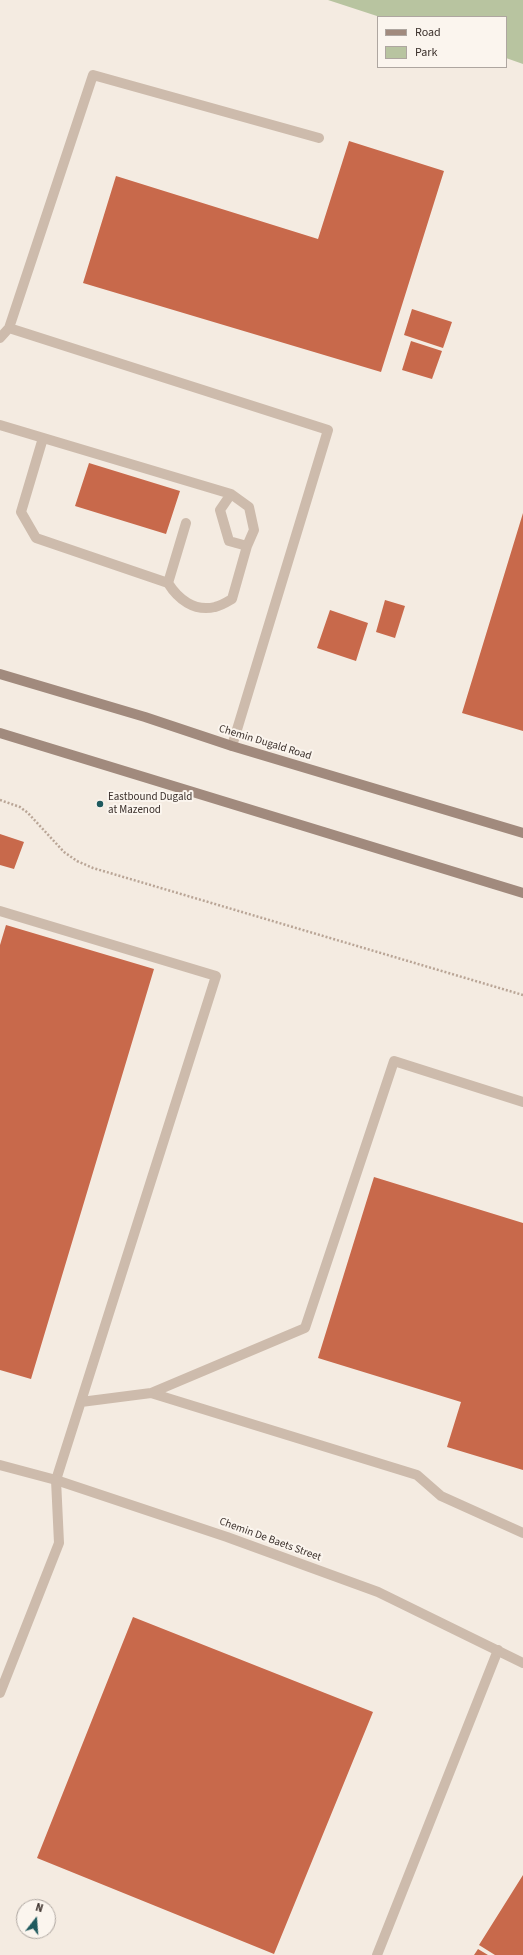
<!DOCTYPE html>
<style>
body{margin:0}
#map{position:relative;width:523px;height:1955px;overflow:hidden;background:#f4ebe1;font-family:"Source Sans 3",sans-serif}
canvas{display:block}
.legend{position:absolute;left:377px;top:16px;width:130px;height:52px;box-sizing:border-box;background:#fbf5ee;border:1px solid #aea6a0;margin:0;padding:5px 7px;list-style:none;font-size:12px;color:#3b302b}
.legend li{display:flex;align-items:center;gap:8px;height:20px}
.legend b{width:20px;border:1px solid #aea6a0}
.north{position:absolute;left:16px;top:1899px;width:40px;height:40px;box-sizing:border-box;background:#fbf5ee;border:1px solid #aea6a0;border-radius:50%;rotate:17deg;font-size:11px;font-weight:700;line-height:16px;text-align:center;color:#3b302b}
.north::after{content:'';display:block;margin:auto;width:14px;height:18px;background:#1f5a5e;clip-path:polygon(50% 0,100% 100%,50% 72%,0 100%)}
</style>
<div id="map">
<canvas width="523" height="1955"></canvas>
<ul class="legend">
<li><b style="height:5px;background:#a18a7d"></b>Road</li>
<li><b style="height:11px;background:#b8c4a0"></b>Park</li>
</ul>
<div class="north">N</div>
</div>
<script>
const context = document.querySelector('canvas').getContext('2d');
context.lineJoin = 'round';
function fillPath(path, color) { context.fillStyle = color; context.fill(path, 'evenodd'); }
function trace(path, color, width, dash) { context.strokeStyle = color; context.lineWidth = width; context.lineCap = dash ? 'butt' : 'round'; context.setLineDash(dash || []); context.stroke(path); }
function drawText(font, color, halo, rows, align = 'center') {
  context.font = font + ' "Source Sans 3",sans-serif'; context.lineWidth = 4; context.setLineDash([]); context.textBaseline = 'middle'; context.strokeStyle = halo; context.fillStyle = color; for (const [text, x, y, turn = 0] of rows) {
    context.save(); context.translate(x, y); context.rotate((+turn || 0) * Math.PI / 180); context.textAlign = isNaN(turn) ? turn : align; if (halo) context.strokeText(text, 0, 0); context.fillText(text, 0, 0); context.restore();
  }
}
fillPath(new Path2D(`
 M328,0H523V64L506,58V17H380Z`), '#b8c4a0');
fillPath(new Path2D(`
 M349,141L444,171L381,372L83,283L116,176L318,239Z
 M412,309L452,322L443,348L404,335Z
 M411,341L442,351L432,379L402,370Z
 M89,463L180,491L166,534L75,506Z
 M523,513V731L462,713Z
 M385,600L405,606L395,638L376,632Z
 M330,610L368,623L356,661L317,648Z
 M0,834L24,842L14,869L0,865Z
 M6,925L154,969L31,1379L0,1370V945Z
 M374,1177L523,1223V1470L447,1447L461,1402L318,1358Z
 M133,1617L373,1712L274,1954L37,1858Z
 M523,1875V1955H495L479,1945Z
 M478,1949L488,1955H474Z`), '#c8694b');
trace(new Path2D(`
 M0,800L20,807L28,813L64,852L77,861L93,868L523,995`), '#b9a596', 2.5, [2, 2]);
trace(new Path2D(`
 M9,328L328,430L232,746
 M0,338L9,328L93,75L319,138
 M0,425L231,494L249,507L254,530L247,546L232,599C227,602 220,606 215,607C194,612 178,599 168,583L36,538L21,512L43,438
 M231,494L220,510L229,541L247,546
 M168,583L186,523
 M0,911L216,976L56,1480L59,1543L0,1693
 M151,1393L417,1475L441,1496L523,1533
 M81,1402L151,1393L305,1328L394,1061L523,1102
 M377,1955L498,1650`), '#cdbbac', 10);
trace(new Path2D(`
 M0,1465L56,1480L227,1537L378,1592L523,1663`), '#cdbbac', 10);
trace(new Path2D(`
 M0,674L145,717L232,746L523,833
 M0,733L523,893`), '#a18a7d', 10);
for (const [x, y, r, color] of [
 [100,804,4,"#1f5a5e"]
]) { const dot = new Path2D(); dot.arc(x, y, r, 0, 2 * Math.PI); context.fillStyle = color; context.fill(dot); trace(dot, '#fbf5ee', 1.5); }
drawText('11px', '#3b302b', '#fbf5ee', [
 ["Chemin Dugald Road",265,743,17],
 ["Chemin De Baets Street",270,1540,20]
]);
drawText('11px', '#3b302b', '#fbf5ee', [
 ["Eastbound Dugald",108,798],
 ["at Mazenod",108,811]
], 'left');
</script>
